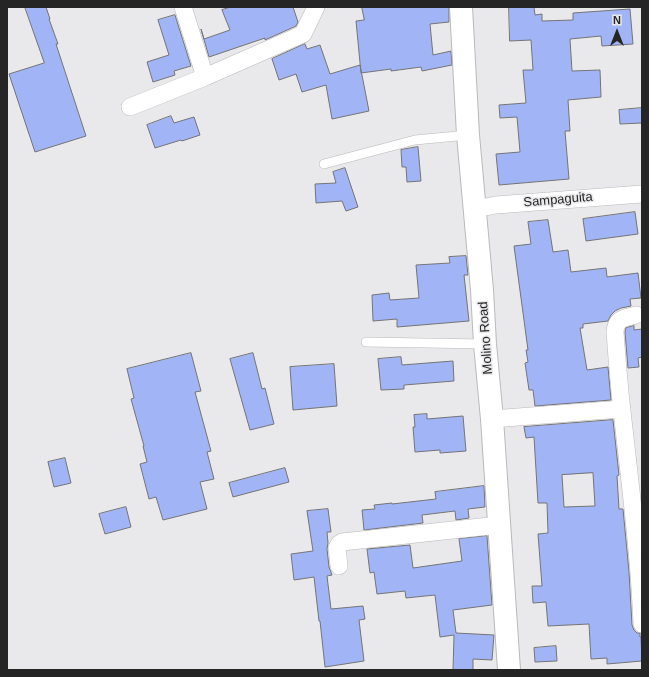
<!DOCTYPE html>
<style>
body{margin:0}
#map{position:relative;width:649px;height:677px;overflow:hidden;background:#e9e9eb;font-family:Helvetica,sans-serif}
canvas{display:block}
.frame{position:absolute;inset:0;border:8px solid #252526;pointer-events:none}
.north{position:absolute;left:597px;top:12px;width:40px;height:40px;-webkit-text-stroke:3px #e9e9eb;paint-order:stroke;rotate:0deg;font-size:11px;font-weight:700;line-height:16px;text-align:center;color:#252526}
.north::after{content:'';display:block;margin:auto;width:14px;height:18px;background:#252526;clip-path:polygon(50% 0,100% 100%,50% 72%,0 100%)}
</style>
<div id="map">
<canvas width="649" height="677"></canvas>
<div class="frame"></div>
<div class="north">N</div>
</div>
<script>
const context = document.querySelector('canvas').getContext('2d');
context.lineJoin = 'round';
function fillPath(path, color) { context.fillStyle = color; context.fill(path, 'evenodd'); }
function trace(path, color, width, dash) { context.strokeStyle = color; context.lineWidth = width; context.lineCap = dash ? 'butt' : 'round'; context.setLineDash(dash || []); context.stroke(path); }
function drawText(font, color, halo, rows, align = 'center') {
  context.font = font + ' Helvetica,sans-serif'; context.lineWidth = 3; context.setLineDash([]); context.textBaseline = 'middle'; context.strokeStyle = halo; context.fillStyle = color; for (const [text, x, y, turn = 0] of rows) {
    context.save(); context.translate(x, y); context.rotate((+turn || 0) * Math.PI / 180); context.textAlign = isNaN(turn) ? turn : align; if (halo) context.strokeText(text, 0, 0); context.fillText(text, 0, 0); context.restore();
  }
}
const building = new Path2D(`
 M25,7H46L50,19H49L58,44H56L86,136L35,152L9,74L44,63Z
 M231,7H293L298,22L296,26L265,40V38L209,57L201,29L204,39L230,30L222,10Z
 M362,7H449V22L430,24L433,55L451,51L452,65L422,71L421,67L391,71V69L361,73L356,21L364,20Z
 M509,7H534L535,15L542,14V21L573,20V13L630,9L633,44L602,46L601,36L570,39L572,71L600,70L601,97L568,100L570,131H565L569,179L499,185L496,154L520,152L517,117L500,118L499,105L526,103L523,70H533L531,40L510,41Z
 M175,15L191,66L174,71L175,75L153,82L147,62L169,55L158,20Z
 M305,44L307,49L320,45L330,74L360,65L369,111L332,119L326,85L302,92L296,74L279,80L272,59Z
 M642,108V123L620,124L619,110Z
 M171,116L174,123L194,117L200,135L182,141L181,140L155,148L147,125Z
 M418,147L421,181L407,182L406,167H402L401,150Z
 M345,168L358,207L346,211L342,201L316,203L315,184L336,183L333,172Z
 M635,212L638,234L586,241L583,219Z
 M548,220L553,252L568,250L571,272L606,268L607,277L638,273L641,298L630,299L631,306L621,308L615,311L611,315L608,321L583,324V328H580L587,370L608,367L611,400L535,406L533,390H529L525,363L528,362L526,350H528L514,246L531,244L528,222Z
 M466,256L468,275H464L469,321L397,327V319L373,321L372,295L389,293L390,300L419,298L416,265L450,263L449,257Z
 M634,326V330L642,329V357L638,358L639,367L628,368L625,332L626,328Z
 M191,353L201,391L195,392L211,451L207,452L214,479L200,482L207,509L163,520L156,497L149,499L140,464L147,462L143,446H144L131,399L134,398L127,369Z
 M253,353L262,389L265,388L274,424L250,430L230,359Z
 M401,357L402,365L453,361L454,381L404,385V389L381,390L378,359Z
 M334,364L337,406L293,410L290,367Z
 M427,414V419L463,416L466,451L440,453V450L415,452L413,427H415L414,415Z
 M613,420L619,475L617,476L619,509H623L629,572L632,625L634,630L637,633H640V637H641L642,661L607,664V658L591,659L589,624L548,626L546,602L533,603L532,586H542L538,534L548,533L547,503H538L534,437L526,438L524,427ZM593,473L595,506L564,507L562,475Z
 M65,458L71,483L54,487L48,462Z
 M285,468L289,482L233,497L229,483Z
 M484,486L485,507L468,509L469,518L456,520L455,511L422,515L423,523L364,530L362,510L375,509L374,505L392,503V504L436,499L435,492Z
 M126,507L131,527L105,534L99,514Z
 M328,509L331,532H327L328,543L327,549L329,567L332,575L327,576L331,609L363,606L365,619L359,620L364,661L325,667L320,621H319L314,577L294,580L291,554L313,551L307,511Z
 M487,536L492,605L453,610L456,633L494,635L492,660L473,659V670H453L454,635L440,637L435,595L406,598L405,591L377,594L374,572L370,573L367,549L410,545L413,568L462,561L459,539Z
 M556,646L557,661L535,662L534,648Z`);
fillPath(building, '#a1b4f6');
trace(building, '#747476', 1);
const service = new Path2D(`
 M324,164L415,140L468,135
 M366,342L485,344`);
const minor = new Path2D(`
 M183,7L205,77
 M130,107L205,77L303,34L316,7
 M475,209L496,205L642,194
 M636,315C624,318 616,318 615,332C617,359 619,385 622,411C630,482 639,553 642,624
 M492,419L622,409
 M339,566L337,548L339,544L342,542L499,525`);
const secondary = new Path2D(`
 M461,7L468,135L482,290L485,344L492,419L509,670`);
trace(service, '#b8b9bb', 10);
trace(minor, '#b8b9bb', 18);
trace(secondary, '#b8b9bb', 24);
trace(service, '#fff', 9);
trace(minor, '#fff', 17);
trace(secondary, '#fff', 22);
drawText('13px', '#252526', '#e9e9eb', [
 ["Sampaguita",558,200,-5],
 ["Molino Road",486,338,-94]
]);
</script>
